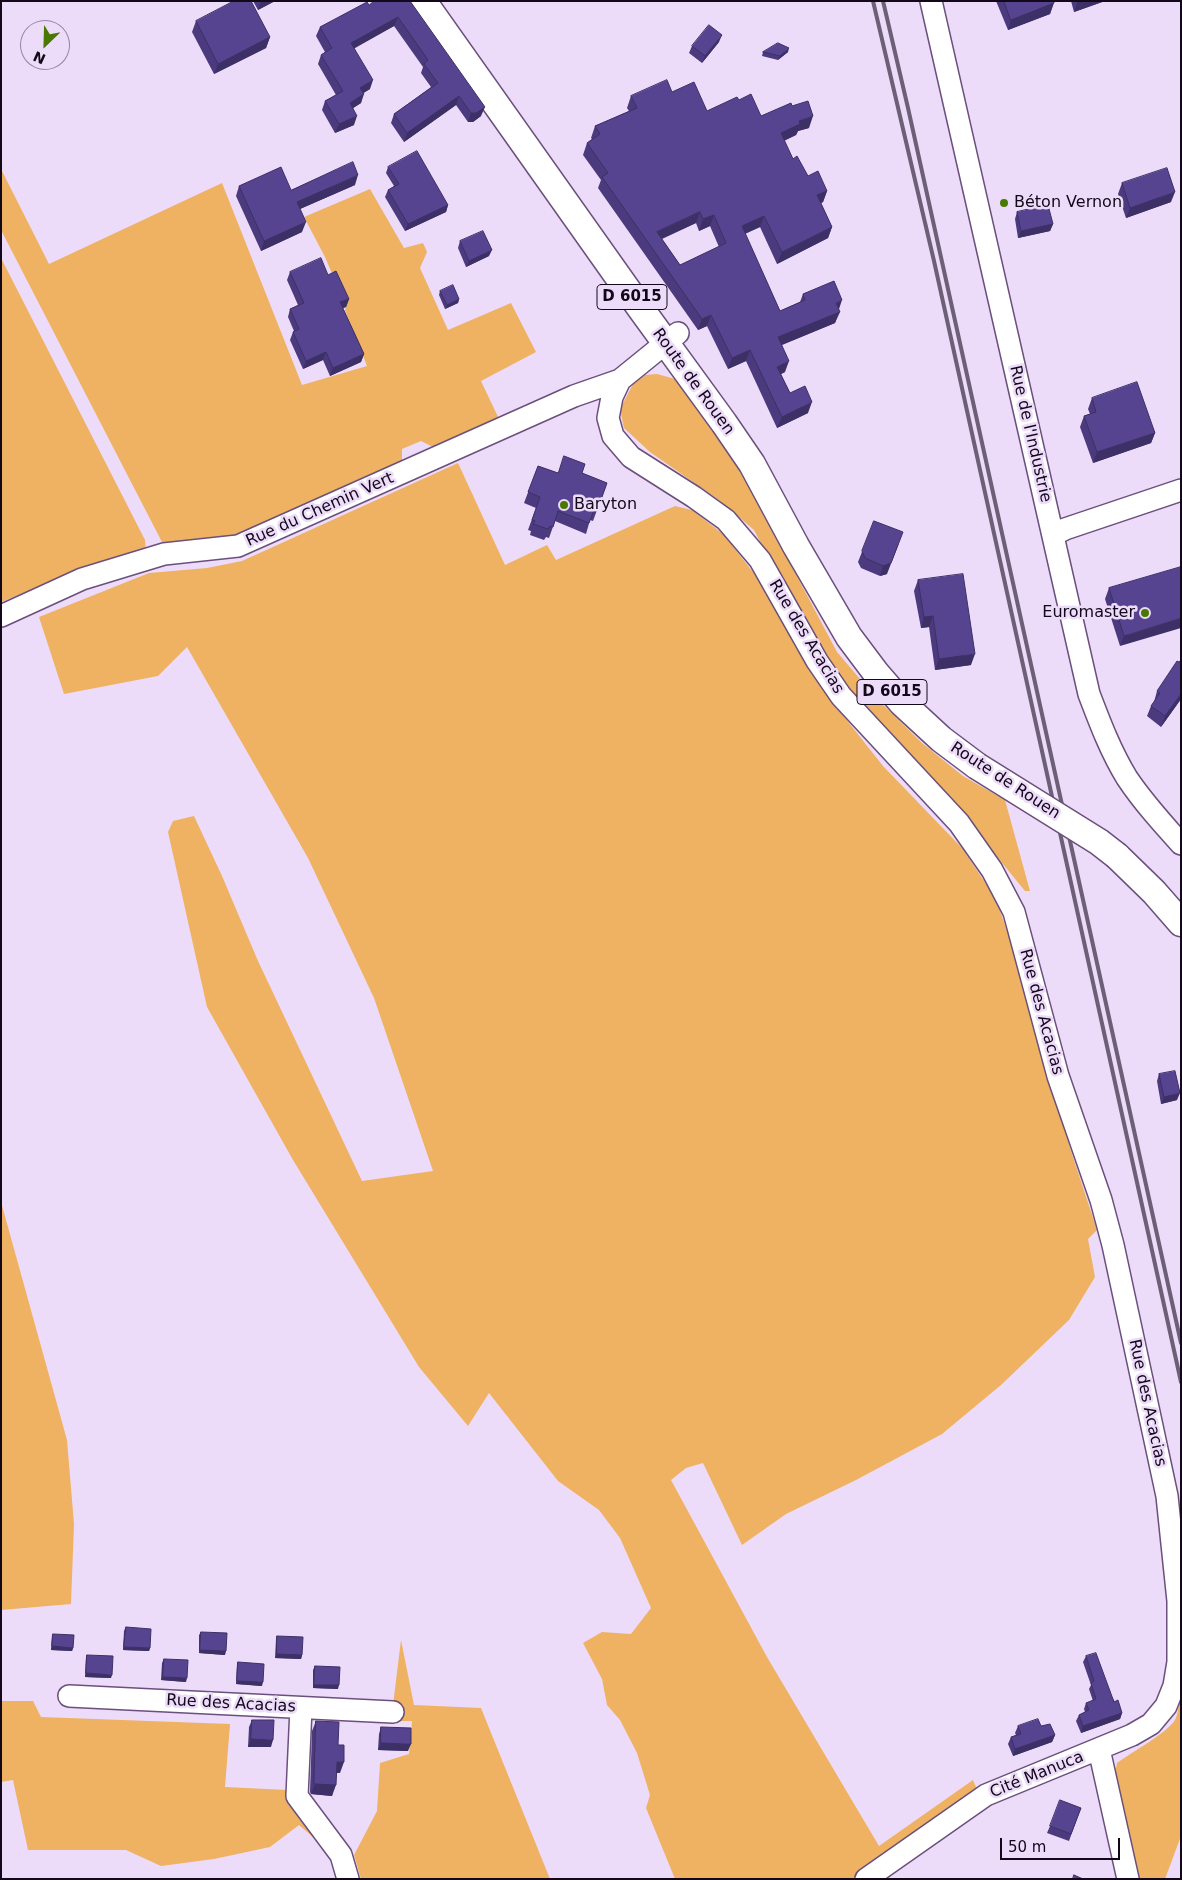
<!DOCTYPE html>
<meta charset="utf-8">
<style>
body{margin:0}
#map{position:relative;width:1182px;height:1880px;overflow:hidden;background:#eddbfa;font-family:"DejaVu Sans",sans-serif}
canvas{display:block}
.frame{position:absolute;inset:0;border:2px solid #130819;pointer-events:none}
.north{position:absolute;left:20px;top:20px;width:50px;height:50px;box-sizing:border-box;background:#eddbfa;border:1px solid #9687a0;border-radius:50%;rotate:204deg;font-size:14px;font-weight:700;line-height:20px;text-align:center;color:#130819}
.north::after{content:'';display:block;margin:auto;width:18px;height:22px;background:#497900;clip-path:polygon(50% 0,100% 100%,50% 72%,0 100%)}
.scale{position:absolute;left:1000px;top:1838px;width:120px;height:22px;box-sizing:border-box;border:2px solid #130819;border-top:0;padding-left:6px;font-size:15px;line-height:18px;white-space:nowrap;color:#130819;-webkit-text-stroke:4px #eddbfa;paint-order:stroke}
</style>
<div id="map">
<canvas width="1182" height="1880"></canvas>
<div class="frame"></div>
<div class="north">N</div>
<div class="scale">50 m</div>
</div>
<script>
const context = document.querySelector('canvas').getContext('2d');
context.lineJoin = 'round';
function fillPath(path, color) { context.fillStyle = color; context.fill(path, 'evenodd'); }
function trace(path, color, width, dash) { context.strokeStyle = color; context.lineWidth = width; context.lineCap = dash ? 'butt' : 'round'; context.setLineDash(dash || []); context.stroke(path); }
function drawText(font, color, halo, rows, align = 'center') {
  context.font = font + ' "DejaVu Sans",sans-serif'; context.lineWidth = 5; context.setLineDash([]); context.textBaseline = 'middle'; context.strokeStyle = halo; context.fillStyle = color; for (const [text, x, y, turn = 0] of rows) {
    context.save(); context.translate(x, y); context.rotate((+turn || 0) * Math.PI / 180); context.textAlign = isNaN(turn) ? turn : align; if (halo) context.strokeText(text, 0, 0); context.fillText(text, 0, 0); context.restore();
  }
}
fillPath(new Path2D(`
 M1,169L49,264L222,183L302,385L367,366L345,310L346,306L325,257L304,217L370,189L404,248L423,243L427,252L420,268L448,330L511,303L536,352L481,381L499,419L437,449L421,441L402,449V463L260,528L222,539L163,544L1,230Z
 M1,258L145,540L146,554L87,568L1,602Z
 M657,374L675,379L688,390L752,484L792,567L837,652L877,699L922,743L963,776L1005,800L1030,891H1025L963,815L869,720L818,652L754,530L719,500L650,452L624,428L620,409L633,384L645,375Z
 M458,463L505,565L547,545L556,560L675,506L692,510L723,534L768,591L796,648L827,695L883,766L962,848L996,899L1022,974L1070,1148L1097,1230L1088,1239L1095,1277L1069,1320L1001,1385L942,1434L856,1480L786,1514L742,1545L703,1463L686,1468L671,1480L767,1657L879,1846L973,1780L979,1794L929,1825L853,1879H675L646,1808L650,1795L637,1753L620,1720L607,1705L602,1679L583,1643L602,1632L631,1634L651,1608L620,1538L599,1510L558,1481L489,1393L468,1426L419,1367L293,1160L207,1007L168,832L173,821L194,816L222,876L258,961L362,1181L433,1171L374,998L308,858L187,647L158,676L64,694L39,617L149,573L207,568L242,561Z
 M1,1202L67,1440L74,1524L71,1604L1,1610Z
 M401,1640L414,1705L481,1708L550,1879H361L354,1855L377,1811L380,1763L409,1754L412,1721H398L393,1705Z
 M1181,1691V1836L1165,1879H1134L1113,1783L1117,1763C1130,1753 1171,1731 1176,1718C1179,1710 1179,1699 1181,1691Z
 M1,1701H33L41,1717L230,1724L225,1787L287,1790V1797L313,1837L299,1825L270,1847L214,1859L161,1866L126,1850H28L13,1780L1,1782Z`), '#efb262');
const minor = new Path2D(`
 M931,1L1089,694C1100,723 1111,752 1127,778C1143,802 1162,823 1181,844
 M620,380L612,397L608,418L613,436L631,457L694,497L726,520L760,560L817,661L841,696L959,823L992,870L1014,912L1058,1076L1101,1200L1113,1245L1167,1496L1178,1601V1662L1174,1686L1166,1706L1151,1724L1132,1735L986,1795L866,1879
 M1053,535L1065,529L1181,490
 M1,616L82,579L164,554L238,546L574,396L620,380L678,333
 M69,1696L393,1712
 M301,1708L297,1796L341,1855L348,1879
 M1099,1749L1128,1879`);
const major = new Path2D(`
 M423,1L641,309L724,423L752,464L796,546L849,637L876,673L902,703L941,739L977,766
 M1117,856L1154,892L1181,923`);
trace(minor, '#6b4f7c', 24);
trace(major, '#6b4f7c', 29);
trace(minor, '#fff', 21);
trace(major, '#fff', 26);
trace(new Path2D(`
 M873,1L934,261L1181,1382
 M883,1L908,108L1181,1343`), '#6d5f76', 4);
const majorBridge = new Path2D(`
 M977,766L1099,842L1117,856`);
trace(majorBridge, '#6b4f7c', 29, []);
trace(majorBridge, '#fff', 26);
fillPath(new Path2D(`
 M253,1H275L258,10Z
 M410,1L481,116L473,122H468L456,105L404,142L391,123L394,114L431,87L421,73L423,67L394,26L354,48L370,89L363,93L361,103L353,108L354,125L335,133L322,110L325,101L336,95L318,64L321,55L325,52L316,36L320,27L369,5Z
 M996,1H1054L1050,14L1008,30Z
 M1071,1H1105L1074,12Z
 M196,21L270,37L266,48L214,74L192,32Z
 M719,42L702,63L689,53L692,46Z
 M763,52H788L778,60L762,56Z
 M672,92L707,111L739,100L761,116L792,106L809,128L798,131L796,135L784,141L793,159L808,176L827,191L823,202L821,203L832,227L828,238L777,264L760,227L745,234L780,311L800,302L803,294L839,310L835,323L782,345L785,372L781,374L790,393L808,413L777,428L746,361L728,369L707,326L698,330L598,188L601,180L583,155L587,143L592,139L591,138L595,126L629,111L627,108L631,96ZM696,223L699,231L710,226L719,247L680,265L662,239Z
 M388,167L448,205L446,212L405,231L385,197L388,190L394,186L386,173Z
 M1122,183L1171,202L1126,218L1118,194Z
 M355,185L300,209L302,232L261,251L236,196L239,186L291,190Z
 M1017,212L1053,224L1050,231L1018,238L1015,219Z
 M460,241L489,256L466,267L458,248Z
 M290,272L328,275L349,299L346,307L343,308L364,354L361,362L330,376L323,360L303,369L290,340L293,332L294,331L288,317L290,309L298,305L287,280Z
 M440,291L459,299L458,303L445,309L439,295Z
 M1092,398L1155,433L1151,443L1093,463L1080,427L1084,416L1090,414L1088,409Z
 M538,466L558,473H582L607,483L593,521L590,520L586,534L555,521L549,538L546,537L544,540L530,535L531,531L528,530L536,508L524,503Z
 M874,521L887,574L880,576L861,568L858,562Z
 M1181,567L1120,646L1105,599L1109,588Z
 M918,580L971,665L935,670L929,627L921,628L914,591Z
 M1181,660V699L1161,727L1147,716L1151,706L1154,702L1157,691Z
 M1159,1074L1177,1100L1161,1104L1157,1081Z
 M126,1627L150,1648L149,1651L123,1650L124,1631Z
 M201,1632L225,1655L199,1653V1635Z
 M53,1634L73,1648L72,1651L51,1650L52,1638Z
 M277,1636L302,1655L301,1659L275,1658L276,1639Z
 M87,1655L111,1678L85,1677L86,1659Z
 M1086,1656L1122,1713L1120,1719L1081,1733L1076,1721L1079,1715L1085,1712L1084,1709L1086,1703L1093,1701L1089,1689L1091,1685L1083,1662Z
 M164,1659L186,1682L161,1680L162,1663Z
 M238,1662L262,1686L236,1684L237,1666Z
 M315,1666L338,1689L313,1688V1670Z
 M252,1720L271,1747H248L249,1727Z
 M316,1721L338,1745L340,1773H337L332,1796L311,1794L310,1792L312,1731Z
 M1018,1726H1041L1055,1735L1052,1742L1013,1756L1008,1744L1011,1737L1016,1735L1015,1733Z
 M381,1727L408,1751L378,1750L379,1734Z
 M1081,1808L1069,1841L1047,1833L1050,1826Z`), '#4b3a7d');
fillPath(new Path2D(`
 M261,1H275L258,10Z
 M1078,1H1105L1074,12Z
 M1054,3L1050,14L1008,30L1011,20Z
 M398,17L394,26L348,52L351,43Z
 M722,35L719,42L702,63L705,56Z
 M270,37L266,48L214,74L218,64Z
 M789,48L788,52L778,60L780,56Z
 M373,80L370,89L357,97L360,88Z
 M364,94L361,103L347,112L350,103Z
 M459,96L456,105L404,142L407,133Z
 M485,107L481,116L473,122H468L471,113Z
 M357,116L354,125L335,133L339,124Z
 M813,116L809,128L798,131L796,135L776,144L781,133L799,121Z
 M358,175L355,185L293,212L297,202Z
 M827,191L823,202L813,207L817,195Z
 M1175,192L1171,202L1126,218L1130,208Z
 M448,205L446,212L405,231L408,224Z
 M700,212L696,223L652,243L657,232Z
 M714,215L710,226L699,231L703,219Z
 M764,216L760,227L737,237L742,226Z
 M306,222L302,232L261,251L264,241Z
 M1053,224L1050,231L1018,238L1021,231Z
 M832,227L828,238L777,264L782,252Z
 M492,250L489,256L466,267L469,261Z
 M349,299L346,307L337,310L340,302Z
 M459,299L458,303L445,309L447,305Z
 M842,300L838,312L836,303Z
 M840,312L835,323L774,348L778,337Z
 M711,315L707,326L698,330L702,319Z
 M750,350L746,361L728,369L732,358Z
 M326,352L323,360L303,369L306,361Z
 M364,354L361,362L330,376L333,368Z
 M789,361L785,372L773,378L777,367Z
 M812,402L808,413L777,428L782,417Z
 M1155,433L1151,443L1093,463L1097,452Z
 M899,543L887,574L880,576L883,566Z
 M933,616L929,627L921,628L924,617Z
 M1181,618V628L1120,646L1124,636Z
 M975,654L971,665L935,670L939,659Z
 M1181,694V699L1161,727L1165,716Z
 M1180,1093L1177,1100L1161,1104L1164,1097Z
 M52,1646L73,1648L72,1651L51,1650Z
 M124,1647L150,1648L149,1651L123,1650Z
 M200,1650L226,1651L225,1655L199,1653Z
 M277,1654L302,1655L301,1659L275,1658Z
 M86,1673L112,1675L111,1678L85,1677Z
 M163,1677L187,1678L186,1682L161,1680Z
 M237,1681L263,1682L262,1686L236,1684Z
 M314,1685H339L338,1689L313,1688Z
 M1122,1713L1120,1719L1081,1733L1083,1726Z
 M1055,1735L1052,1742L1013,1756L1015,1749Z
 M251,1739L273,1740L271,1747H248Z
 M381,1743L411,1744L408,1751L378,1750Z
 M337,1762H344L340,1773L333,1772Z
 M315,1784L336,1785L332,1796L311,1794Z`), '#3d3066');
const building = new Path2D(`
 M234,1H251L270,37L218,64L196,21Z
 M374,1H410L485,107L476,113H471L459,96L407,133L394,114L438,83L424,64L428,60L398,17L351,43L373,80L360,88L364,94L350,103L357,116L339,124L325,101L343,91L321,55L332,48L320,27L367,2L369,5Z
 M1004,1H1054V3L1011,20Z
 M709,25L722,35L705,56L692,46Z
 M778,43L789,48L780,56L763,52Z
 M667,80L672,92L694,82L707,111L737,97L739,100L751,94L761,116L791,103L792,106L808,101L813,116L799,121L800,124L781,133L793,159L797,156L808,176L818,171L827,191L817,195L832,227L782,252L764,216L742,226L780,311L805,300L803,294L834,281L842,300L836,303L840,312L778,337L789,361L777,367L790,393L805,386L812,402L782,417L750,350L732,358L711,315L702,319L602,177L608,173L587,143L600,134L595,126L637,108L631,96ZM700,212L703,219L714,215L726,243L680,265L657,232Z
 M417,151L448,205L408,224L388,190L399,184L388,167Z
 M353,162L358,175L297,202L306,222L264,241L239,186L281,167L291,190Z
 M1167,168L1175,192L1130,208L1122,183Z
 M1048,205L1053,224L1021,231L1017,212Z
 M483,231L492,250L469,261L460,241Z
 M321,258L328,275L336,271L349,299L340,302L364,354L333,368L326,352L306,361L293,332L299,329L290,309L304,303L290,272Z
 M453,285L459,299L447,305L440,291Z
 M1137,382L1155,433L1097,452L1084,416L1096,412L1092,398Z
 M564,456L585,464L582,473L607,483L597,511L594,510L589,523L558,511L553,527L550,526L548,529L533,524L535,521L532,520L540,497L528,492L538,466L558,473Z
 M874,521L903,532L891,563L883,566L865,558L862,551Z
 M1181,567V618L1124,636L1109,588Z
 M963,574L975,654L939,659L933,616L924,617L918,580Z
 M1181,660V694L1165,716L1151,706L1160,693L1157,691L1177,661L1179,662Z
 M1175,1071L1180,1093L1164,1097L1159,1074Z
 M126,1627L151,1629L150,1648L124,1647Z
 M201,1632L227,1633L226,1651L200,1650Z
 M53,1634L74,1635L73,1648L52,1646Z
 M277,1636L303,1637L302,1655L277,1654Z
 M1096,1653L1114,1702L1118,1700L1122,1713L1083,1726L1079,1715L1089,1710L1086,1703L1096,1699L1091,1683L1094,1681L1086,1656Z
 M87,1655L113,1656L112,1675L86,1673Z
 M164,1659L188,1660L187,1678L163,1677Z
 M238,1662L264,1664L263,1682L237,1681Z
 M315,1666L340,1667L339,1685H314Z
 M1038,1719L1041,1726L1050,1724L1055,1735L1015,1749L1011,1737L1021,1734L1018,1726Z
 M252,1720H274L273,1740L251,1739Z
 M316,1721L339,1722L338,1745H344V1762H337L336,1785L315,1784L314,1782Z
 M381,1727L411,1728V1744L381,1743Z
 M1060,1800L1081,1808L1071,1834L1050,1826Z
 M1074,1875L1083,1879H1073Z`);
fillPath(building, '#574491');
trace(building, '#3d3066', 1);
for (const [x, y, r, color] of [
 [1004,203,5,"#497900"],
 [564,505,5,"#497900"],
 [1145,613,5,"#497900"]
]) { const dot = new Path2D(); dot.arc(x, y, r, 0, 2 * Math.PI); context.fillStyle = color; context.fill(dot); trace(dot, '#eddbfa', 2); }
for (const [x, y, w] of [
 [632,297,70],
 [892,692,70]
]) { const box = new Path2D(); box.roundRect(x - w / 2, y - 12.5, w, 25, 4); context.fillStyle = '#eddbfa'; context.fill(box); trace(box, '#130819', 1); }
drawText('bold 15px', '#130819', null, [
 ["D 6015",632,297],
 ["D 6015",892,692]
]);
drawText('16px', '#130819', '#eddbfa', [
 ["Béton Vernon",1014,203],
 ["Baryton",574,505],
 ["Euromaster",1135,613,"right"]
], 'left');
drawText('16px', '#130819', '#eddbfa', [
 ["Route de Rouen",693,382,54],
 ["Rue de l'Industrie",1030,434,77],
 ["Rue du Chemin Vert",320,510,-24],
 ["Rue des Acacias",806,637,59],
 ["Route de Rouen",1005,781,33],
 ["Rue des Acacias",1041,1012,75],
 ["Rue des Acacias",1147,1403,78],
 ["Rue des Acacias",231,1704,3],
 ["Cité Manuca",1037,1775,-22]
]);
</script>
